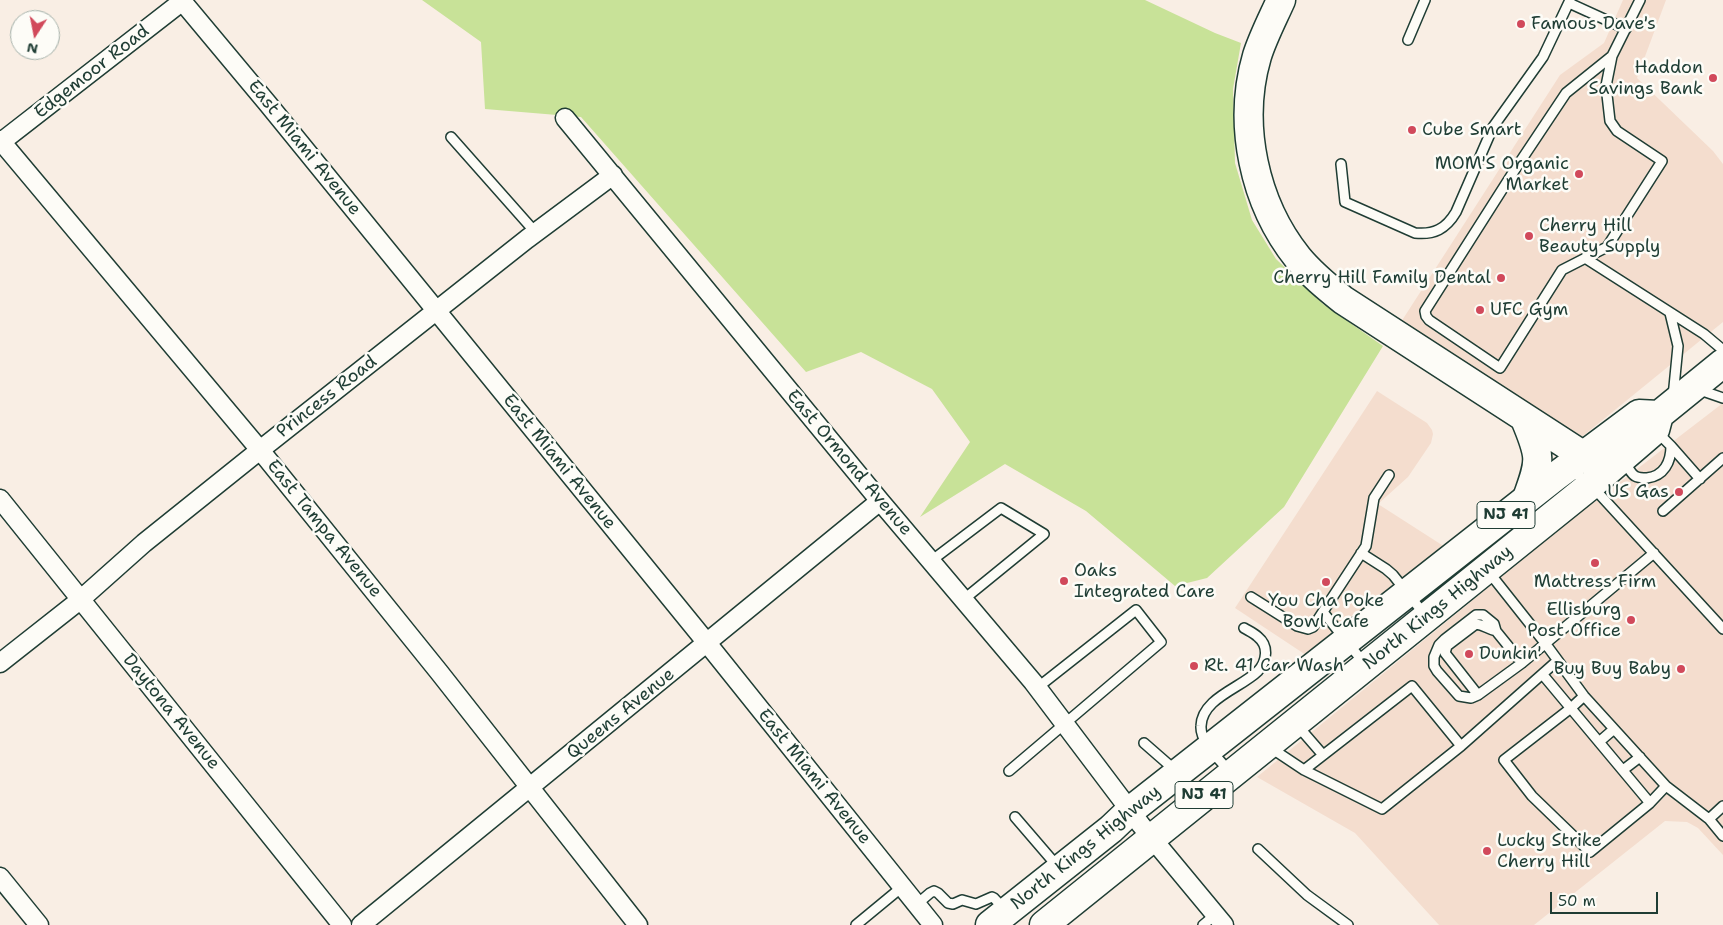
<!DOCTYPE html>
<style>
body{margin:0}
#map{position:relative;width:1723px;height:925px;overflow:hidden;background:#f9eee4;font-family:"Shantell Sans",sans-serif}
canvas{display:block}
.north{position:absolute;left:10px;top:10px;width:50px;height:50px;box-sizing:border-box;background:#fdfcf7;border:1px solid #a4b0a9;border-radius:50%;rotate:191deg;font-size:14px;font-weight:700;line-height:20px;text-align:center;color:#1f3d34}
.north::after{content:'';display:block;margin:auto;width:18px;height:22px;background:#d1495b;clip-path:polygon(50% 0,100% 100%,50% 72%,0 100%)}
.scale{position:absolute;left:1550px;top:892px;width:108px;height:22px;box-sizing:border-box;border:2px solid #1f3d34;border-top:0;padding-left:6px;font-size:15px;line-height:18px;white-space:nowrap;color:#1f3d34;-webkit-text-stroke:4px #fdfcf7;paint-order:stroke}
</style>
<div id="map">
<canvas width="1723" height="925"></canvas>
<div class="north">N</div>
<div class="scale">50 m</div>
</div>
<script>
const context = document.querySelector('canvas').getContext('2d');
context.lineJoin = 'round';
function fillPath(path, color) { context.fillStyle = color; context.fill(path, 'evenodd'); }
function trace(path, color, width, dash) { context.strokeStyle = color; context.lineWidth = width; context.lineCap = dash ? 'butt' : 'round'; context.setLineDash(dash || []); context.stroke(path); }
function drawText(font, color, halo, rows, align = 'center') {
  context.font = font + ' "Shantell Sans",sans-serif'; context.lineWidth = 5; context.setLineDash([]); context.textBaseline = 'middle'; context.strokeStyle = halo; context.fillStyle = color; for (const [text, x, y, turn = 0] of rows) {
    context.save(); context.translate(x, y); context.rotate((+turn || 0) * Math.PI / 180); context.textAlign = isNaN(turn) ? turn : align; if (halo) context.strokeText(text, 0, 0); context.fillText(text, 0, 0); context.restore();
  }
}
fillPath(new Path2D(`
 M1623,0H1666L1637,78L1713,151L1723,164V322L1578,440L1401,322L1560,75L1604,43Z
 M1377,391L1427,423L1432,430L1433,434L1431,443L1408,477L1378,504L1456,554L1318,663L1235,608Z
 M1723,403V855L1698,828L1687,822L1665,821L1534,925H1439L1355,833L1257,777L1568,522Z`), '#f4ddce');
fillPath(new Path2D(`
 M422,0H1145L1215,33L1241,43L1233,89L1235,163L1252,220L1276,259L1323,304L1383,346L1284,507L1207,578L1175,586L1086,511L1005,464L920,517L970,442L932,389L861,352L806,372L581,117L485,109L481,42Z`), '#c8e298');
const lane = new Path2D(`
 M1569,3L1626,29
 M1408,40L1425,0
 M1612,56L1566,93L1514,171L1425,311L1426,316L1429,320L1500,368L1562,270L1607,247L1662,161L1617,131L1610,121L1606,86L1612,56L1640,0
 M451,137L536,233
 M1341,164L1345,202L1415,233C1434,235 1446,229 1456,212L1493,127L1543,57L1570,0
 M1585,258L1704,334L1723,350
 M1670,313L1678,346L1673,397
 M1697,389L1723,398
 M1671,446L1700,479
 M1622,461C1628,465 1630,473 1635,476C1638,478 1644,478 1647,478C1664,476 1671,462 1671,446L1657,432
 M1568,473L1578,475L1591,485L1723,629
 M1663,511L1723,458
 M1361,553L1386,569L1393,575L1425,615
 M931,561L1001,508L1044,534L963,600
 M1488,571L1545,643L1584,696L1666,786L1709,819L1723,836
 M1251,597L1297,626L1308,629L1313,627L1366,546L1374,498L1389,475
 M1323,612L1364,663
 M1522,663L1478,695L1471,698L1459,696L1437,671L1434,666V657L1439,645L1445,639L1476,615H1483L1494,624L1496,631L1522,663L1654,553
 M1543,675L1650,803L1590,852L1532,796L1504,760L1571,708L1584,696
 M1478,695L1445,653L1447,646L1476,624C1484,625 1488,629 1496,631
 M1297,725L1323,755
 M1599,742L1614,729
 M1144,743L1176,771
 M1461,746L1557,661
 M1271,748L1304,770L1382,809L1461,746L1412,686L1304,770
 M1623,770L1640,757
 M1009,771L1161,642L1136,610L1037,688
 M1229,771C1220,760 1200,742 1201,726C1202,698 1241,688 1258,671C1267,661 1269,646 1258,637C1254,633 1249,631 1244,628
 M1650,803L1666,786
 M1015,817L1058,867
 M1709,819L1723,806
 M1258,849L1307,895L1348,925
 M916,905L930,893L934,891L938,893L948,903L953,904L962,900L976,904L992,897L994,898L1005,910
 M856,925L902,887
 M1203,925L1215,915`);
const street = new Path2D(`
 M182,1L268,104L707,643L933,925
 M565,118L880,501L1033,682L1141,825L1224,925
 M0,140L260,450L439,672L638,925
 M0,143L184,0
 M0,499L342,925
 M0,663L80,600L144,543L260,450L527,239L613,175
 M0,877L39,925
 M361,925L880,501`);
const primary = new Path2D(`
 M990,925L1111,829L1131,810L1556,476L1639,414L1659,415
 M1044,925L1591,485L1655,430L1659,415L1723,363`);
const highway = new Path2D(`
 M1281,0C1273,18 1263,37 1257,56C1237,124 1254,203 1298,258C1311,274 1327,287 1343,300L1584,456L1604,463H1611L1620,460
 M1525,419C1541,457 1541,460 1527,498`);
trace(lane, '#1f3d34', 12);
trace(street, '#1f3d34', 21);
trace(primary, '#1f3d34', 31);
trace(highway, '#1f3d34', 31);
trace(lane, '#fdfcf7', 9);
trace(street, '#fdfcf7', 18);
trace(primary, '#fdfcf7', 28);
trace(highway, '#fdfcf7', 28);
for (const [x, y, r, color] of [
 [1521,24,5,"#d1495b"],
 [1713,78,5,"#d1495b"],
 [1412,130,5,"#d1495b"],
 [1579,174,5,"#d1495b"],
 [1529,236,5,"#d1495b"],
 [1501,278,5,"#d1495b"],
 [1480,310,5,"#d1495b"],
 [1679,492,5,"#d1495b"],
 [1595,563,5,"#d1495b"],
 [1064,581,5,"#d1495b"],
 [1326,582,5,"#d1495b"],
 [1631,620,5,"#d1495b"],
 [1469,654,5,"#d1495b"],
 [1194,666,5,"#d1495b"],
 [1681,669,5,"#d1495b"],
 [1487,851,5,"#d1495b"]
]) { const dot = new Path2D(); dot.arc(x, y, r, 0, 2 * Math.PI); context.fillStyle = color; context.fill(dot); trace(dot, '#fdfcf7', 2); }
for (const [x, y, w] of [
 [1506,515,58],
 [1204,795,58]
]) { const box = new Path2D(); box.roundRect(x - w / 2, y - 13.5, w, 27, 4); context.fillStyle = '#fdfcf7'; context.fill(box); trace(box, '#1f3d34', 1); }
drawText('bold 16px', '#1f3d34', null, [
 ["NJ 41",1506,515],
 ["NJ 41",1204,795]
]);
drawText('18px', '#1f3d34', '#fdfcf7', [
 ["Famous Dave's",1531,24],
 ["Haddon",1703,68,"right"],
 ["Savings Bank",1703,89,"right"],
 ["Cube Smart",1422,130],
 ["MOM'S Organic",1569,164,"right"],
 ["Market",1569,185,"right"],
 ["Cherry Hill",1539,226],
 ["Beauty Supply",1539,247],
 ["Cherry Hill Family Dental",1491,278,"right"],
 ["UFC Gym",1490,310],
 ["US Gas",1669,492,"right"],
 ["Oaks",1074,571],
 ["Integrated Care",1074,592],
 ["Mattress Firm",1595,582,"center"],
 ["You Cha Poke",1326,601,"center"],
 ["Bowl Cafe",1326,622,"center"],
 ["Ellisburg",1621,610,"right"],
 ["Post Office",1621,631,"right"],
 ["Dunkin'",1479,654],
 ["Rt. 41 Car Wash",1204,666],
 ["Buy Buy Baby",1671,669,"right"],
 ["Lucky Strike",1497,841],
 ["Cherry Hill",1497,862]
], 'left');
drawText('18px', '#1f3d34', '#fdfcf7', [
 ["Edgemoor Road",92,72,-38],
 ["East Miami Avenue",304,148,51],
 ["Princess Road",327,397,-38],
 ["East Miami Avenue",559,462,51],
 ["East Ormond Avenue",849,463,50],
 ["East Tampa Avenue",324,529,51],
 ["North Kings Highway",1438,608,-39],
 ["Daytona Avenue",171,712,51],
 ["Queens Avenue",621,714,-39],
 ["East Miami Avenue",814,777,51],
 ["North Kings Highway",1086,848,-39]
]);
</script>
